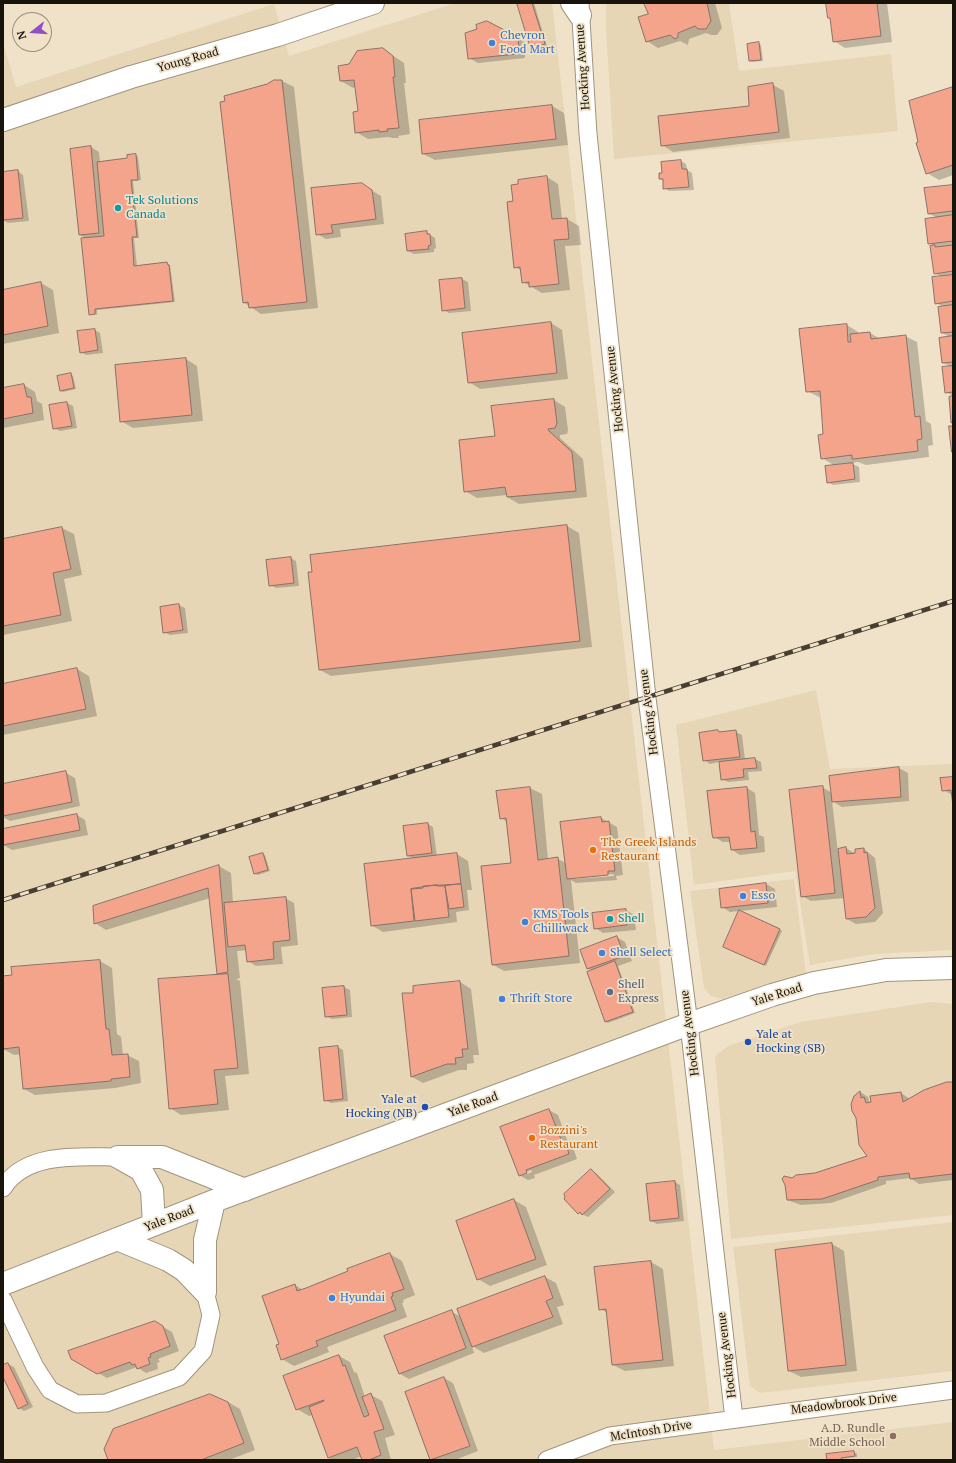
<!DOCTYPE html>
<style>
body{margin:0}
#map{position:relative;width:956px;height:1463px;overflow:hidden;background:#efe2c8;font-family:"PT Serif",serif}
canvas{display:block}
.frame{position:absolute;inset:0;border:4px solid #19140b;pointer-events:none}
.north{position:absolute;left:12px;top:12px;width:40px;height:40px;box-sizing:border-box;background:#efe2c8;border:1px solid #99907c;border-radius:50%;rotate:253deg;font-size:11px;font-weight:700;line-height:16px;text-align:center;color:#19140b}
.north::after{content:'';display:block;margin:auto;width:14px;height:18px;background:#924fc3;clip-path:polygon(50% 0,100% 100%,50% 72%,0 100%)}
</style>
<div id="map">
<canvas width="956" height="1463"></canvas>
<div class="frame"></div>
<div class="north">N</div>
</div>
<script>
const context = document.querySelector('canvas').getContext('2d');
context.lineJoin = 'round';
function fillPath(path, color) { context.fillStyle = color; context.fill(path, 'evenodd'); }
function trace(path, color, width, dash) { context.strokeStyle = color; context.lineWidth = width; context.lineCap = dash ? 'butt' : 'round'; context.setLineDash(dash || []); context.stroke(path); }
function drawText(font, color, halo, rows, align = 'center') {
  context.font = font + ' "PT Serif",serif'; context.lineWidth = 3.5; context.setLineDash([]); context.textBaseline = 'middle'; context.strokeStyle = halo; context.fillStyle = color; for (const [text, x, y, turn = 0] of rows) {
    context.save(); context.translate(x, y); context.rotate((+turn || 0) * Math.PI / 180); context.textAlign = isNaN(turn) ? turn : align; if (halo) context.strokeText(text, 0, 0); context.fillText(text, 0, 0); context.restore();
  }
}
fillPath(new Path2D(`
 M455,3H552L714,1450L953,1422V1460H3V43L16,87L274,4L289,56Z
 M606,3H729L739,71L891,54L898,131L614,159L606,29Z
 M816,690L830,769L953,764V950L874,954L810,965L795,871L694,885L676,725Z
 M794,879L806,974L722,999L711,996L704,988L690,891Z
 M931,1002L953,1004V1215L731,1239L715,1056L728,1046L801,1022Z
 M953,1222V1371L760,1393L750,1386L733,1247Z`), '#e7d6b6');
fillPath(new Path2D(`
 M518,3H534L547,46L534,50L532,48Z
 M645,3H715L722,28L717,35H711L706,33L689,39L688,45L680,41L658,48L647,41L649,14Z
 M828,3H887L892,42L845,48L834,41L831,19L829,17Z
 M487,22L526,43L527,53H525V58L478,63L469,58L478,30Z
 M758,43L761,45L763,61L752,62L750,61Z
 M383,49L404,63L406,83H404L410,134L398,136L399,138H392L389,137L368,139L356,132L359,111L356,87L353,88L341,81L350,65Z
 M282,81L294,87L318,308L261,314L243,302L268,83Z
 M773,85L784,91L790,138L673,152L662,145L750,106Z
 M953,88V175L939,180L927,173L913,118Z
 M552,106L564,113L568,145L435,160L423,154L420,121Z
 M91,147L99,152L100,163L128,159L136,155L138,157L141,180L133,181L139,238H134L137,266L167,263L170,265L175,302L97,310V315L90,314L87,239L80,235Z
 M681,161L686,164L687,170L692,173L694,190L669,191L664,188V181L660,179L663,174Z
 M18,171L23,175L29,221L8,223L3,220V173Z
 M547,177L558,184L562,219H567L579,226L581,245L565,246L570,290L542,293L523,282L522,271L515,267L514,202Z
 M361,184L381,196L384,224L340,229L341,237L326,239L317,234Z
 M953,186V396L946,392L951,367L943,363L950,337L942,333L944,307L936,303L942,277L935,273L934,246L929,243L937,218L928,213Z
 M426,232L435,238L436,248L434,249V252L414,254L408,251Z
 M462,279L468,282L471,311L449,313L443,310Z
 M41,283L53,290L59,333L3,344V291Z
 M551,323L562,330L568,379L480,389L469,382Z
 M847,325L858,332V334L870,333L881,339L905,336L917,342L926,421L931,424L933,445L928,446L929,457L866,465L858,462L851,463L859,467L860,482L833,485L828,482L835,466L822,458L824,435L821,398L807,391Z
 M95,330L100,333L103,353L86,355L81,352Z
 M186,359L197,366L203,421L133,428L121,421Z
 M71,374L73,376L76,389L63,392L61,391Z
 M24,385L35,392L37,401L42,404L44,420L3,428V389Z
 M554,400L565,407L568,430L567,434L560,435V438L583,459L587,497L519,504L507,497V495L477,498L465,491L496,436Z
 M67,403L73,406L77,428L60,431L54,428Z
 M567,526L579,533L592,647L331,676L320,670Z
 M62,528L74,534L82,575L64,579L72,621L3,635V540Z
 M291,558L296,561L299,586L276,588L270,585Z
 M179,605L185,608L188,633L170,635L164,632L161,607Z
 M77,669L89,676L97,716L3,735V685Z
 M736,732L742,735L745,760L755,759L761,762L762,771L748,772L749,780L728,782L722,779L720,762L710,764L704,760Z
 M899,768L908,773L909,801L842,807L832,801L840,870L842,869L840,848H846L856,854L864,849L875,858L883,913L875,922L856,924L847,919L845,898L811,901L802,896L822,787L832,793L830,776Z
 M66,773L75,778L80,806L10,821L3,817V785Z
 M953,778V797V795L943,790Z
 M530,788L542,794L548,860L558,859L566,863L601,818L617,827L623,875L616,876L617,880L576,883L571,880L580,963L504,971L493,965L512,864L507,822L501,818ZM613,874L614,876L575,879V877Z
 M747,788L755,793L759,835L764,837L765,852L740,855L732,850L731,842H723L714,837Z
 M77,815L85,820L88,835L12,850L3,845V830Z
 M428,824L433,827L437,857L457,854L468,861L472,890H467L469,910L456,912L457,922L383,932L371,925L414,859L408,856Z
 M263,854L265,855L270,871L258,875L255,874Z
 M219,866L231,873L233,903L285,898L294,903L298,945L281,947L283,964L256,966L248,961L247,950L237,951L240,978L236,979L240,981L249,1074L225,1076L229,1110L181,1115L170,1108L221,975L218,973L210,898L106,930L95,923L94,906Z
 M766,884L775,889L777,907L730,912L722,907Z
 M626,910L634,915L636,930L603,933L595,928Z
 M779,929L782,931L766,966L727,948Z
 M617,937L625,942L632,961L618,966L635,1013L608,1023L606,1022L592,971L588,968Z
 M100,961L112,968L117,1034L121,1037L123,1055H127L139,1061L141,1083L115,1088L35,1095L24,1089L21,1054L14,1055L3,1049V977Z
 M460,982L471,989L479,1055H473L474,1063L467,1064V1070H459L423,1083L412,1077L414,993Z
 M344,987L350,990L352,1017L332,1019L326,1016Z
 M338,1047L343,1050L348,1101L331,1103L325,1100Z
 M953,1083V1180L919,1184L910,1178L886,1181V1184L831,1203L801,1205L787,1200L792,1179L824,1172L868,1156L860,1092L868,1097L869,1101L872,1103L901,1093L910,1099Z
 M549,1110L558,1115L569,1145L573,1147L577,1159L534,1175L535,1178L528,1180L519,1175ZM531,1170L532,1172L524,1175V1173Z
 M591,1170L596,1173L615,1192L588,1217L579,1213Z
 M675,1182L680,1185L684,1221L657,1224L651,1221Z
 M514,1200L526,1207L547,1265L490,1286L478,1279Z
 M832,1244L844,1251L857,1371L801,1377L789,1371Z
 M390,1254L402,1261L415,1295L403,1300L404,1302L402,1303L407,1317L327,1347L329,1352L294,1366L282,1359L280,1344L295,1285L303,1290Z
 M651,1262L663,1269L674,1366L625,1371L613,1365L608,1313L600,1309Z
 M545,1277L556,1283L564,1305L557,1307L563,1324L484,1353L472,1346L474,1353L409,1379L400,1374L452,1312L461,1317Z
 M155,1322L172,1332L179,1351L158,1359L160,1362L157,1363L158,1369L146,1373L137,1367L107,1378L72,1358Z
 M339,1356L350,1362L354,1372L357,1373L365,1397L371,1395L382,1401L395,1435L385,1438L391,1460H363L362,1456L352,1460H333L329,1458L313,1415L309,1416L297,1409Z
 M8,1364L14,1367L33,1407L24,1411L19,1408L3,1375V1366Z
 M444,1378L453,1383L478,1451L455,1460H431L406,1393Z
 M228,1402L240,1409L255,1450L229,1460H109Z
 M854,1452L857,1454V1457L828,1460Z`), '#0003');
const building = new Path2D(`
 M517,3H532L545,44L531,49Z
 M644,3H707L711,21L706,29H698L695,26L678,33V37L675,39L670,35L646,42L638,17L648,14Z
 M826,3H877L881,36L833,42L830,18H828Z
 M487,21L518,37L519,48H516L517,54L468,59L465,33L477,29L476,25Z
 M759,42L761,60L749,61L747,44Z
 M383,48L393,56L395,77H393L399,128L387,129L388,131L379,132V130L355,133L353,112L358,111L354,80L340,81L338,66L349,64L357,51Z
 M274,80H282L307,302L249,308L248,302L243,303L220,102L225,101L224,96L267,84Z
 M773,83L779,132L661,146L658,116L749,106L748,87Z
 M953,87V165L926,174L916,143L918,142L909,101Z
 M552,105L556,139L422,154L419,120Z
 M91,146L99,233L79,235L70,149Z
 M136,154L138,180H131L137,237H132L134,266L167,262L168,265H169L173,301L95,309V314L89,315L81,238L104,236L97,162L127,158V155Z
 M681,160L682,169H687L689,187L663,189V179H659V173H662L661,162Z
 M18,170L23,218L3,220V172Z
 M547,176L552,219L567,218L569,239L554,240L559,284L529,287V282L522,283L520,267L514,268L507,202L513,201L511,185L518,184V180Z
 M362,183L372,190L376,219L331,225L333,233L316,235L311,188Z
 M953,185V211L928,214L924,188Z
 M953,215V241L928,244L925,219Z
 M427,231V234H430L431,245L428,246L429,249L407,251L405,234Z
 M935,245V247L953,245V271L934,274L930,246Z
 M953,275V301L935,304L932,277Z
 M462,278L465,308L442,311L439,280Z
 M41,282L48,326L3,335V290Z
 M953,305V332L941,333L938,307Z
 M551,322L557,373L468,383L462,333Z
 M847,324L848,342H851L850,334L870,332L871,339L906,335L915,417L920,416L922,439L917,440L918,451L854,459H852V455L821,459L818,435L823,434L820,391L806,392L799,329Z
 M95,329L98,350L80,353L77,331Z
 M953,336V362L942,363L939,338Z
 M186,358L192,415L120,422L115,365Z
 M953,366V392L945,393L942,367Z
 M71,373L74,388L60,391L57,376Z
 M24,384L27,397H31L33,413L3,419V388Z
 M953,396V422L951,423L949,397Z
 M554,399L557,423L555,428L548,429L549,431L572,452L576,491L507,497L505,487L464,492L459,440L495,436L491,406Z
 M67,402L72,426L53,429L49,405Z
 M949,426H953V452H952Z
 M853,463L855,479L827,483L825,466Z
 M567,525L580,641L319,670L308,572H312L310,555Z
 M62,527L71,569L53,573L61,615L3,626V539Z
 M291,557L294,583L269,586L266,560Z
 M179,604L183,630L163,633L160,607Z
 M77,668L86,709L3,726V684Z
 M718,730L719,732L736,730L740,757L703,761L699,733Z
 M755,758L757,768L743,769L744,777L721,780L719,762Z
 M899,767L901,797L832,802L829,776Z
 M66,771L72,802L3,816V784Z
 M953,777V806L951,790L942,791L940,778Z
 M823,786L835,893L801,897L789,790Z
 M530,787L538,860L558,857L569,956L492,965L481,866L511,863L506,818L500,819L496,791Z
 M747,787L751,832L755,831L757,848L731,850L729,837L713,838L712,834L707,791Z
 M77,814L80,830L3,845V829Z
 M601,817L602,822L609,821L615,871H608V875L567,879L560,822Z
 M428,823L432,853L407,856L403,826Z
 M846,847L847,854L855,853V849L864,848V853L867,852L875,908L866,917L846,919L838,849Z
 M263,853L268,870L254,874L249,857Z
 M457,853L461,884L423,886V888L411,889L414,921L371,926L364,864Z
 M219,865L228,972L217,974L208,888L94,924L93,906Z
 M766,883L768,903L721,908L719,889Z
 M461,884L464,907L449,909L445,886Z
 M437,885V886H445L449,917L415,921L411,889Z
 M286,897L290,940L273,942L274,959L247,962L245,945L228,947L224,903Z
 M626,909L627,925L594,929L592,913Z
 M739,910L780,929L764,965L723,947Z
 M617,936L624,956L587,969L580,950Z
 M100,960L106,1029H109L112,1055L128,1054L130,1077L111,1079V1081L23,1089L19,1047L3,1049V976L12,975L11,967Z
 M615,961L633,1012L605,1022L587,972Z
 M228,974L238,1068L214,1070L218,1104L169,1109L158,979Z
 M460,981L468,1049H462L463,1057L455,1058L456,1064H447L411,1077L402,993H413V986Z
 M344,986L347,1015L325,1017L322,988Z
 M338,1046L343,1099L324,1101L319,1048Z
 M947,1082H953V1178L952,1174L910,1179L909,1173L878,1177V1180L822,1199L787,1200L785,1185L782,1179L784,1176L792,1178L796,1175L815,1173L867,1156L859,1145L856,1118L852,1111L851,1104L854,1096L860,1091L861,1098L864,1097L866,1103L871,1102L870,1096L901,1092L903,1102L924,1090Z
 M549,1109L562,1142L565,1141L569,1154L526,1170L527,1173L519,1176L500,1127Z
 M591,1169L610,1189L582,1215L580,1212L578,1214L564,1199L565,1197L564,1194Z
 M675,1181L679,1218L650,1221L646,1184Z
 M514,1199L536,1259L477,1280L456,1221Z
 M832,1243L846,1365L788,1371L775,1250Z
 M390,1253L404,1289L392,1293L393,1296L391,1297L396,1310L316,1341L318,1346L281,1360L276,1345L279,1344L262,1296L295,1284L297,1291L306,1288L348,1271L347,1269Z
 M651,1261L663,1360L612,1365L606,1309L599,1310L594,1267Z
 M545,1276L553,1298L546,1301L553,1317L472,1347L457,1309Z
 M452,1310L466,1348L399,1374L384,1336Z
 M155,1321L163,1326L170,1346L150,1354L151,1357L148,1358L150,1364L137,1369L135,1364L132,1365L130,1362L97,1374L71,1359L68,1351Z
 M339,1355L343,1366L345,1365L364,1417L369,1415L362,1397L371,1393L384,1429L374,1432L381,1455L369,1460H362L357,1447L328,1458L309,1407L324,1401V1400L296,1410L283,1376Z
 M8,1363L28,1404L18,1409L3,1377V1365Z
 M444,1377L470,1446L430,1460L405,1392Z
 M210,1394L228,1402L244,1443L201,1460H108L104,1449L113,1429Z
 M854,1451L855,1456L841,1458V1460H827L826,1454Z`);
fillPath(building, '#f4a48b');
trace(building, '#8c7168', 1);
const minor = new Path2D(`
 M580,3L588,134L647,698L689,1024L734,1419
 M3,1188C26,1151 81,1157 118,1157
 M3,1300L35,1367L50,1390L77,1404L106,1403L179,1377L203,1351L211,1315L205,1292
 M547,1460L610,1436L953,1390`);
const major = new Path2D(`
 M572,3L580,15
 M3,120L131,77L278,35L373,3
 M118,1157H162L245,1190
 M118,1157L141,1170L152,1190L154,1224
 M117,1239L168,1260L184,1270L205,1292
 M3,1284L214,1201L689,1024L772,995L814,983L886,970L953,968
 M205,1292V1240L214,1201`);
trace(minor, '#a0947c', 19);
trace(major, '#a0947c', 24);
trace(minor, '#fff', 17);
trace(major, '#fff', 22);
const rail = new Path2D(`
 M3,900L953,601`);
trace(rail, '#463f32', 4.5);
trace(rail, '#efe2c8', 3, [9]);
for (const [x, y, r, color] of [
 [492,43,4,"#3f7fe0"],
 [118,208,4,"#0f9aa8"],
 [593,850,4,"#e8710a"],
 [743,896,4,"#3f7fe0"],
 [610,919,4,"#0f9aa8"],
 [525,922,4,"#3f7fe0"],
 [602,953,4,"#3f7fe0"],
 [610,992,4,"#5c6f8a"],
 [502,999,4,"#3f7fe0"],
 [748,1042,4,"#1a4fb4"],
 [425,1107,4,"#1a4fb4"],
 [532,1138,4,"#e8710a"],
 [332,1298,4,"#3f7fe0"],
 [893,1436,4,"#8d6e63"]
]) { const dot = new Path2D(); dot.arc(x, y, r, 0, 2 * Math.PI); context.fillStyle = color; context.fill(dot); trace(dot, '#efe2c8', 1.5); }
drawText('12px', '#366cbe', '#efe2c8', [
 ["Chevron",500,36],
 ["Food Mart",500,50],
 ["Esso",751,896],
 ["KMS Tools",533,915],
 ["Chilliwack",533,929],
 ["Shell Select",610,953],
 ["Thrift Store",510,999],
 ["Hyundai",340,1298]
], 'left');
drawText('12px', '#19140b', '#efe2c8', [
 ["Young Road",188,60,-16],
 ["Hocking Avenue",583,67,-94],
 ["Hocking Avenue",615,389,-96],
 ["Hocking Avenue",649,712,-97],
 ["Yale Road",777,995,-17],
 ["Hocking Avenue",690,1033,-97],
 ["Yale Road",473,1105,-20],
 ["Yale Road",169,1219,-21],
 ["Hocking Avenue",727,1355,-97],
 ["Meadowbrook Drive",844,1404,-7],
 ["McIntosh Drive",651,1431,-9]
]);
drawText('12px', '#0d838f', '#efe2c8', [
 ["Tek Solutions",126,201],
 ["Canada",126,215],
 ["Shell",618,919]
], 'left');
drawText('12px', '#c56008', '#efe2c8', [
 ["The Greek Islands",601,843],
 ["Restaurant",601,857],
 ["Bozzini's",540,1131],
 ["Restaurant",540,1145]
], 'left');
drawText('12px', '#4e5e75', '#efe2c8', [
 ["Shell",618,985],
 ["Express",618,999]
], 'left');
drawText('12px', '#164399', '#efe2c8', [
 ["Yale at",756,1035],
 ["Hocking (SB)",756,1049],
 ["Yale at",417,1100,"right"],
 ["Hocking (NB)",417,1114,"right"]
], 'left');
drawText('12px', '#785e54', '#efe2c8', [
 ["A.D. Rundle",885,1429],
 ["Middle School",885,1443]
], 'right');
</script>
